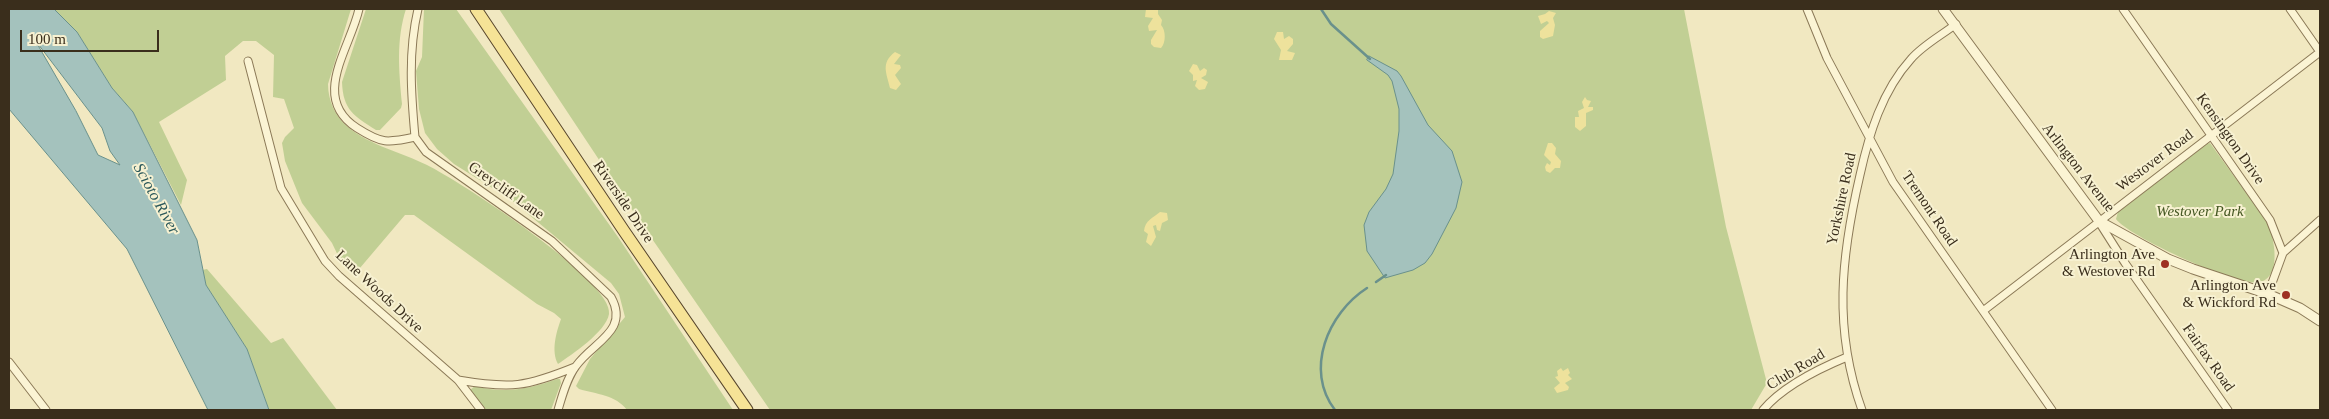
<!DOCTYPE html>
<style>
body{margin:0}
#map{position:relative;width:2329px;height:419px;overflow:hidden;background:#f1e8c1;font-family:Georgia,serif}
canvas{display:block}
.frame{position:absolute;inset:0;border:10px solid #3a2e1c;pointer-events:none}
.scale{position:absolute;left:20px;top:30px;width:139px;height:22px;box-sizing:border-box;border:2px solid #3a2e1c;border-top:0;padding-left:6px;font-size:15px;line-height:18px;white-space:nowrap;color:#3a2e1c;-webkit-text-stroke:4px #f7f1d1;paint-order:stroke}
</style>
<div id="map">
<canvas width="2329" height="419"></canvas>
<div class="frame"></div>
<div class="scale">100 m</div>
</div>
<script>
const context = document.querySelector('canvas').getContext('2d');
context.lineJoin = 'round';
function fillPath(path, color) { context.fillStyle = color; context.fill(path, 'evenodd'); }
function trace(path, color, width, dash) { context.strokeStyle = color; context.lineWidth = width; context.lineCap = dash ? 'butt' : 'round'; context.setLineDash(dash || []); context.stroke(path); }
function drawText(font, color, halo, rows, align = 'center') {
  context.font = font + ' Georgia,serif'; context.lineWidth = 4; context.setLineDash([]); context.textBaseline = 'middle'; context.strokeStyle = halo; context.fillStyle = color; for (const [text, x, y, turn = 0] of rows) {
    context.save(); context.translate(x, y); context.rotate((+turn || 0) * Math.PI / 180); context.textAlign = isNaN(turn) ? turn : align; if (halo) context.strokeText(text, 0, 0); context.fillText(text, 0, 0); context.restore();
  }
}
fillPath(new Path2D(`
 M54,9H351L328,84C328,100 335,117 348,127C371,146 401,152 427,165C458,180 615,282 609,314C606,332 571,355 558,364C551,351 556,333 561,319L554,313L537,304L414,215H405L354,275L342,264L332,243L302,203L285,161L282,143L285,137L294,128L284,99L273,97L274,55L256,41H243L225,56L226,80L159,122L187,180L181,205L133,112L112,88L77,32Z
 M366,9H406C396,40 399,71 402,104L401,108L380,130H376C354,116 343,110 342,82Z
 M424,9H456L618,237L733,410H627C616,395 596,394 579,389L576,386L590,359L625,317L619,294L611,283L510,199L454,164L437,149L425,133L419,109L416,71L422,57Z
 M499,9H1684L1726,227L1767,383L1751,410H770L637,217Z
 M2210,143L2268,223C2274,238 2282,275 2261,282C2243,289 2129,237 2116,219L2118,212L2207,144Z
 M207,269L271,343L283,338L337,410H269L247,349L206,285L202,270Z
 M557,379H560L561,383L551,410H486L470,390L475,386C503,394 530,389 557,379Z`), '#c1cf94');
fillPath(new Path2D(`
 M1146,9H1158V14L1162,20L1161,25C1166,30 1166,43 1161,48L1154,47L1151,44V40L1157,30L1149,31L1148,26L1153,18L1145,17Z
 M1549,11L1556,13L1553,18L1555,25L1553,36L1543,39L1540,37V31L1549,23L1547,21L1541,24L1538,16L1545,14Z
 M1277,32H1283L1284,39L1289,36L1293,39V44L1287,51L1295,53L1292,60H1279L1281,50L1274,39Z
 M895,52L901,55L894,64L900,65L901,68L895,75L901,84L896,90L890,88C887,74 880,63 895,52Z
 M1193,64L1197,65L1200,71L1204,68L1207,70L1206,75L1201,78L1208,82L1205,89L1199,90L1195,86L1197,80L1193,81V75L1189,71Z
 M1585,97L1587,100L1591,101L1588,107H1593V110L1586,113V126L1580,131L1575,127V117H1579L1578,111L1584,108L1582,102Z
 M1548,143H1552L1556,148L1555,154L1561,161L1560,168H1555L1550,173L1546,171L1545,167L1547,163L1550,165L1551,162L1544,155Z
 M1160,212L1167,213L1168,220L1162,223L1160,231L1157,230L1156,225L1153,226L1156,237L1151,246L1146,242L1148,234L1144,231C1145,220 1153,218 1160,212Z
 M1561,368L1563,371L1568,368L1570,373L1568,375L1572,379L1565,383L1569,387L1568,390L1557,393L1554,388L1560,383L1555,377L1558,376L1557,371Z`), '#eee29c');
const water = new Path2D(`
 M9,9H54L77,32L112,88L133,112L197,240L206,285L247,349L269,410H208L127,249L9,109ZM35,40L102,128L110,151L120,165L98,155L76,111Z
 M1369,56L1397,71L1401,76L1428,125L1452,151L1462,182L1456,208L1432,254L1425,263L1413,270L1385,278L1367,251L1364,225L1369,212L1386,189L1393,174L1399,131V109L1392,81L1388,75L1367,60Z`);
fillPath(water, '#a4c2bd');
trace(water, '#6a918c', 1);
trace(new Path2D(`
 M1321,9L1331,24L1370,59
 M1376,282L1386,275
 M1335,410C1304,370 1328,313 1367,288`), '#6a918c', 2.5);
const minor = new Path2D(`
 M359,9C350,49 310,98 357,128C382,144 387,143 415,137
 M418,9C408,52 411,93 415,137L426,152L552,241L611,297C630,331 593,342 576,366C567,378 562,396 558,410
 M1807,9L1827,58L1893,182L2052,410
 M2123,9L2270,220L2283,253L2268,294
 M2290,9L2320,52
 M248,61L281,188L325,261L339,276L458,380L481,410
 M2099,222L2125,263L2228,410
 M2283,253L2320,220
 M1983,311L2320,52
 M9,362L46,410
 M458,380C511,389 526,387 575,367
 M1763,410C1783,386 1818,369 1847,357
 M1862,410C1833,329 1841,257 1860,175C1869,134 1882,91 1911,59C1923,45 1942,35 1956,24`);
const tertiary = new Path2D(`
 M1943,9L2099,221L2168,259L2193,269L2268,294L2300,308L2320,321`);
const primary = new Path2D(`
 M476,9L624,231L747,410`);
trace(minor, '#8b7957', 9);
trace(tertiary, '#8b7957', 11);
trace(primary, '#58462c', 13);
trace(minor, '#fbf4d4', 7);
trace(tertiary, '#fbf4d4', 9);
trace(primary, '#f6e396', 11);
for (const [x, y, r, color] of [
 [2165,264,5,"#9e3123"],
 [2286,295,5,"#9e3123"]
]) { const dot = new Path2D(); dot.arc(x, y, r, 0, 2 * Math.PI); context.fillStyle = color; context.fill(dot); trace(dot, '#f7f1d1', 2); }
drawText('15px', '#3a2e1c', '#f7f1d1', [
 ["Kensington Drive",2230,139,55],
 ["Westover Road",2155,161,-37],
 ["Arlington Avenue",2078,168,52],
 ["Greycliff Lane",506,191,35],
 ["Yorkshire Road",1842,199,-78],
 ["Riverside Drive",623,202,56],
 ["Tremont Road",1929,209,56],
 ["Lane Woods Drive",379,292,43],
 ["Fairfax Road",2208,358,55],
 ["Club Road",1796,370,-31]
]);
drawText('italic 15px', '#445722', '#f7f1d1', [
 ["Westover Park",2200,212]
]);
drawText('15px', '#3a2e1c', '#f7f1d1', [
 ["Arlington Ave",2155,255],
 ["& Westover Rd",2155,272],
 ["Arlington Ave",2276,286],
 ["& Wickford Rd",2276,303]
], 'right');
drawText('italic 16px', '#2b585a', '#f7f1d1', [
 ["Scioto River",156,199,61]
]);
</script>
